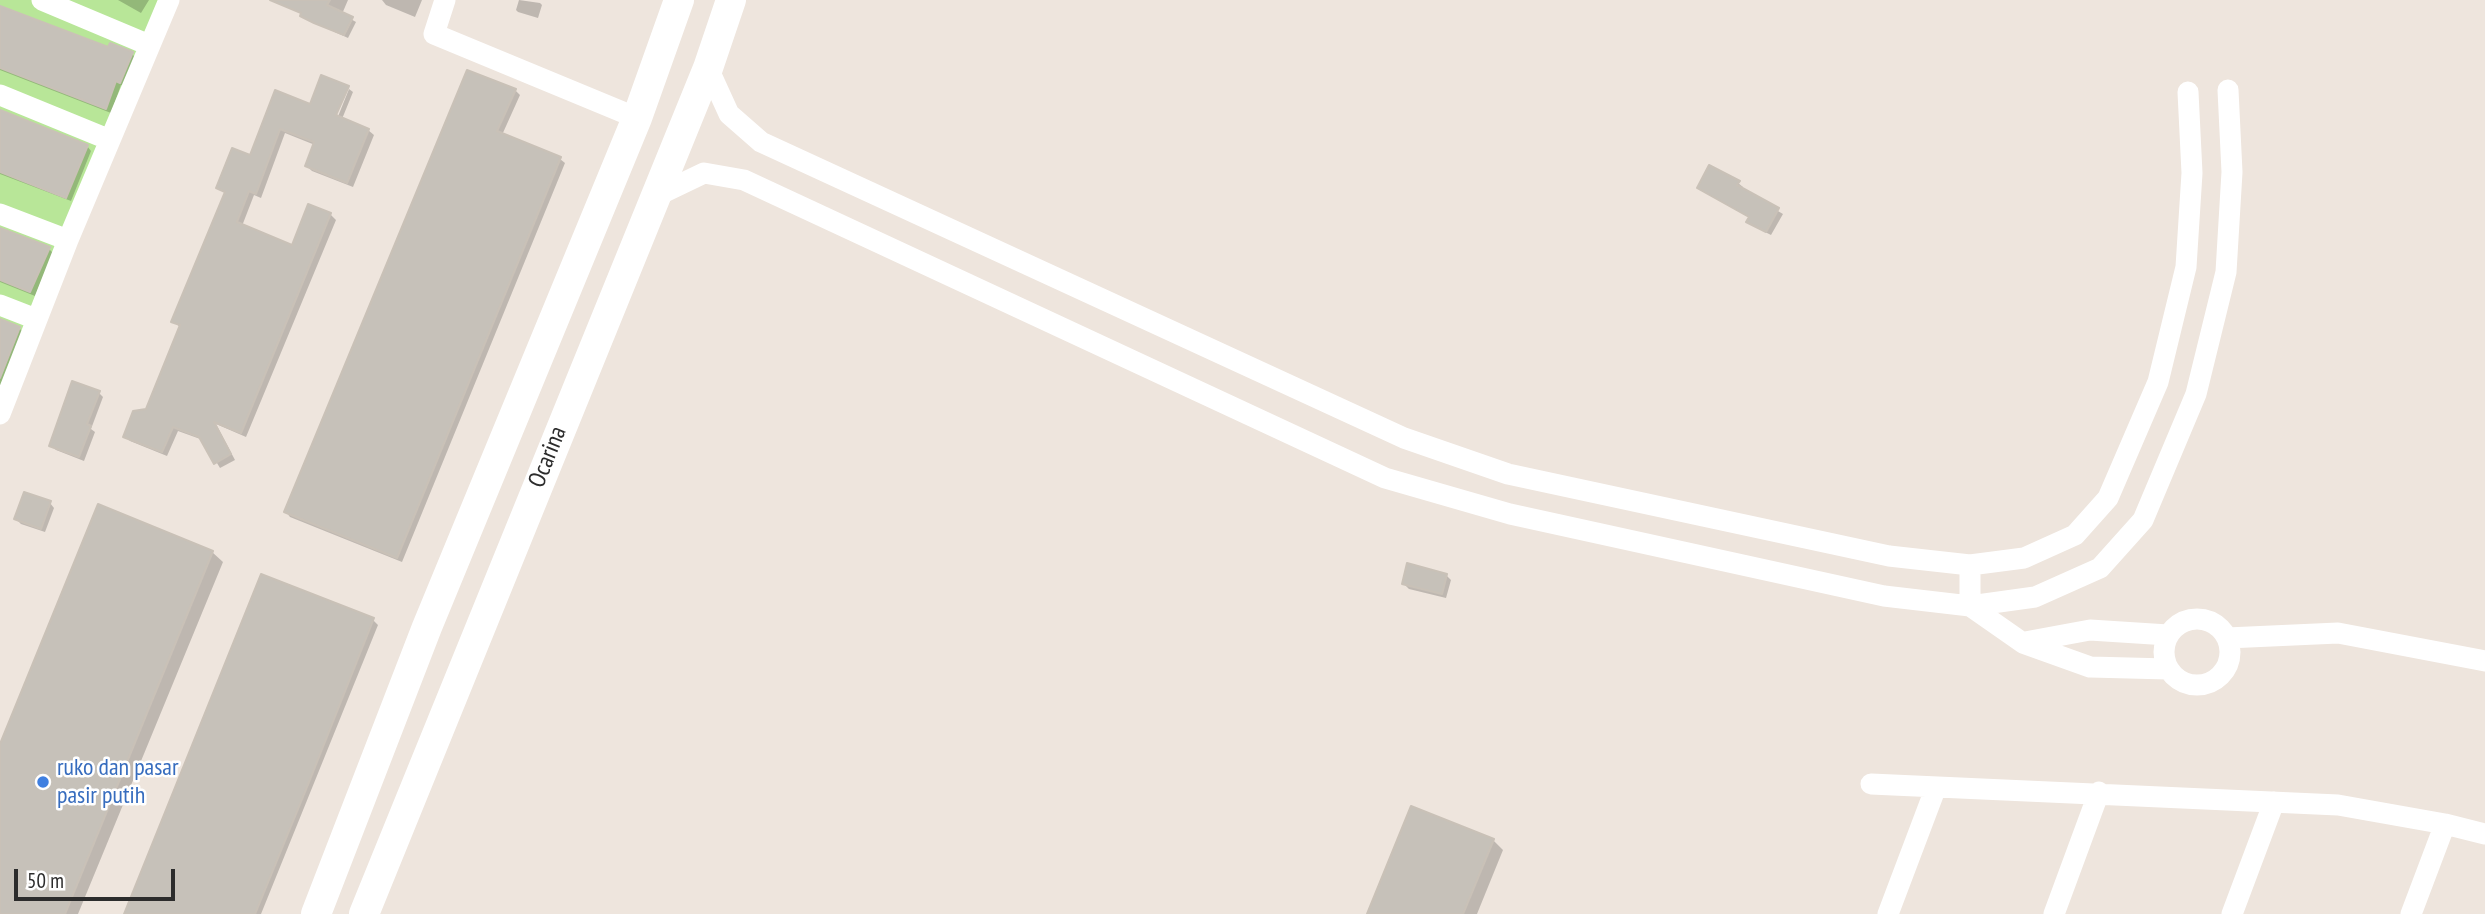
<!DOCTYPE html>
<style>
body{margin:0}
#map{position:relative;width:2485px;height:914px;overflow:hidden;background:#eee5dd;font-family:"PT Sans Narrow",sans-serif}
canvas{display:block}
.scale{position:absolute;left:14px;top:869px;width:161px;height:32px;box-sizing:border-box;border:4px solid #2c2c2c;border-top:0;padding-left:9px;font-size:21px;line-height:24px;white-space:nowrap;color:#2c2c2c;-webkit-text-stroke:5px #fff;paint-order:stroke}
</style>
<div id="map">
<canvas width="2485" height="914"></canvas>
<div class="scale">50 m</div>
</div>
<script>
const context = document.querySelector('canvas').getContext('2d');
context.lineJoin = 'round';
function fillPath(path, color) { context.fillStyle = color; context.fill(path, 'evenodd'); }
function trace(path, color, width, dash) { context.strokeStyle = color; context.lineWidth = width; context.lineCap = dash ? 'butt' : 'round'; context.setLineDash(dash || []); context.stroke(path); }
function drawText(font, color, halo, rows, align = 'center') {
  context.font = font + ' "PT Sans Narrow",sans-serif'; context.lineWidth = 5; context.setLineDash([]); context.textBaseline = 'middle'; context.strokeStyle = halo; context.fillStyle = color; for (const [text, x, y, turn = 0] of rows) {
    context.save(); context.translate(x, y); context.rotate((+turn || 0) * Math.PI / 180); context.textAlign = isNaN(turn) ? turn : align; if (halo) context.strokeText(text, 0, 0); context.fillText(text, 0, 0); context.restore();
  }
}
fillPath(new Path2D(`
 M0,0H163L0,412Z`), '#b8e698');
fillPath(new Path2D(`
 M118,0H149L141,13Z
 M306,0H348L342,14L356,22L348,38L306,19L302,15Z
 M382,0H422L415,17L386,5Z
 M519,0L540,3L542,5L538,18L518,12L516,10Z
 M0,7L109,49L132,54L137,59L125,86L121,85L111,113L0,70Z
 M349,89L353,92L342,119L368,130L374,135L353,187L312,171L307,166L315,145L285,133L261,198L254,195L242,226L293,248L309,206L331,215L336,220L246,437L216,424L235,460L220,468L203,440L178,431L167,456L130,441L125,436L147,411L181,328L173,321L226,194L218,188L251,158L276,93L335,124Z
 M515,90L520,95L502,135L560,159L565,163L402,562L290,517L286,512Z
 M0,112L87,146L91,151L71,201L0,174Z
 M1738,183L1743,187L1742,190L1783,214L1771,235L1753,226L1749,221L1750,218L1699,188Z
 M0,230L49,249L53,253L35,296L0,282Z
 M0,320L19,328L24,333L0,393Z
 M99,393L103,397L91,429L95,432L84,461L56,450L51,445Z
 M50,503L54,508L45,532L21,524L16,519Z
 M212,552L223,562L78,914H0V748Z
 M1446,575L1451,580L1446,598L1409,589L1404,584Z
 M373,620L378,625L261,914H125Z
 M1493,840L1503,850L1477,914H1369Z`), '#0003');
const building = new Path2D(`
 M270,0H330L327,5L353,17L344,35L314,23L300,16L301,13Z
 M0,6L108,47L110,43L133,52L120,83L116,81L106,109L0,68Z
 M467,70L516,89L497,131L561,157L397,558L284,512Z
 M321,75L349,86L336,115L369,129L347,183L305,166L314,142L280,129L256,194L249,191L237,222L292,245L308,204L331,213L241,433L214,422L231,454L214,464L199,437L173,427L162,452L123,437L133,411L146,409L180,325L171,322L225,192L216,188L232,148L250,155L275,90L310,104Z
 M0,110L88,145L66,198L0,172Z
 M1709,165L1740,181L1737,185L1779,208L1766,232L1746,222L1749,217L1697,188Z
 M0,228L50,247L30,292L0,280Z
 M0,319L20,327L0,378Z
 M72,381L100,391L87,424L91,426L79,457L49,446Z
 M24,492L51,501L41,529L14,519Z
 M98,504L213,551L65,914H0V744Z
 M1407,563L1447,574L1442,594L1402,584Z
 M261,574L374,618L309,782L255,914H124Z
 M1411,806L1494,839L1463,914H1367Z`);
fillPath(building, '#c6c1b9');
trace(building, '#c9c1b7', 2);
trace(new Path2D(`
 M42,0L149,45
 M445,0L434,34L637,118
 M708,68L729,114L761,142L1404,438L1508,474L1889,556L1970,565L2024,558L2075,535L2108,498L2158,382L2186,267L2192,173L2188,92
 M0,95L110,140
 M654,197L704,173L744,180L1385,478L1510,514L1884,596L1970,606L2035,597L2100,568L2143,520L2196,394L2226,272L2232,172L2228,90
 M0,214L68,240
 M0,305L36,319
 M0,414L68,240L169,0
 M1970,565V606L2023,643L2090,667L2168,669
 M2164 652a33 33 0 1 1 66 0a33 33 0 1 1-66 0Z
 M2227,638L2338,633L2485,661
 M2025,642L2090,630L2168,635
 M1871,784L2338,805L2445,824L2485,834
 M1888,914L1936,787
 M2054,914L2099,792
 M2232,914L2274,802
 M2411,914L2445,824`), '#fff', 21);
trace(new Path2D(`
 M316,914L427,627L637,118L679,0
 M364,914L708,68L731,0`), '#fff', 30);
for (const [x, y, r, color] of [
 [43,782,7,"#3f7fe0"]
]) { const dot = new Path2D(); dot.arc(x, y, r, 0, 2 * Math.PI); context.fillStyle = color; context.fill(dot); trace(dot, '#fff', 2.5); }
drawText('24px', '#2c2c2c', '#fff', [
 ["Ocarina",548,457,-68]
]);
drawText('24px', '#366cbe', '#fff', [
 ["ruko dan pasar",57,768],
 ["pasir putih",57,796]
], 'left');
</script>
